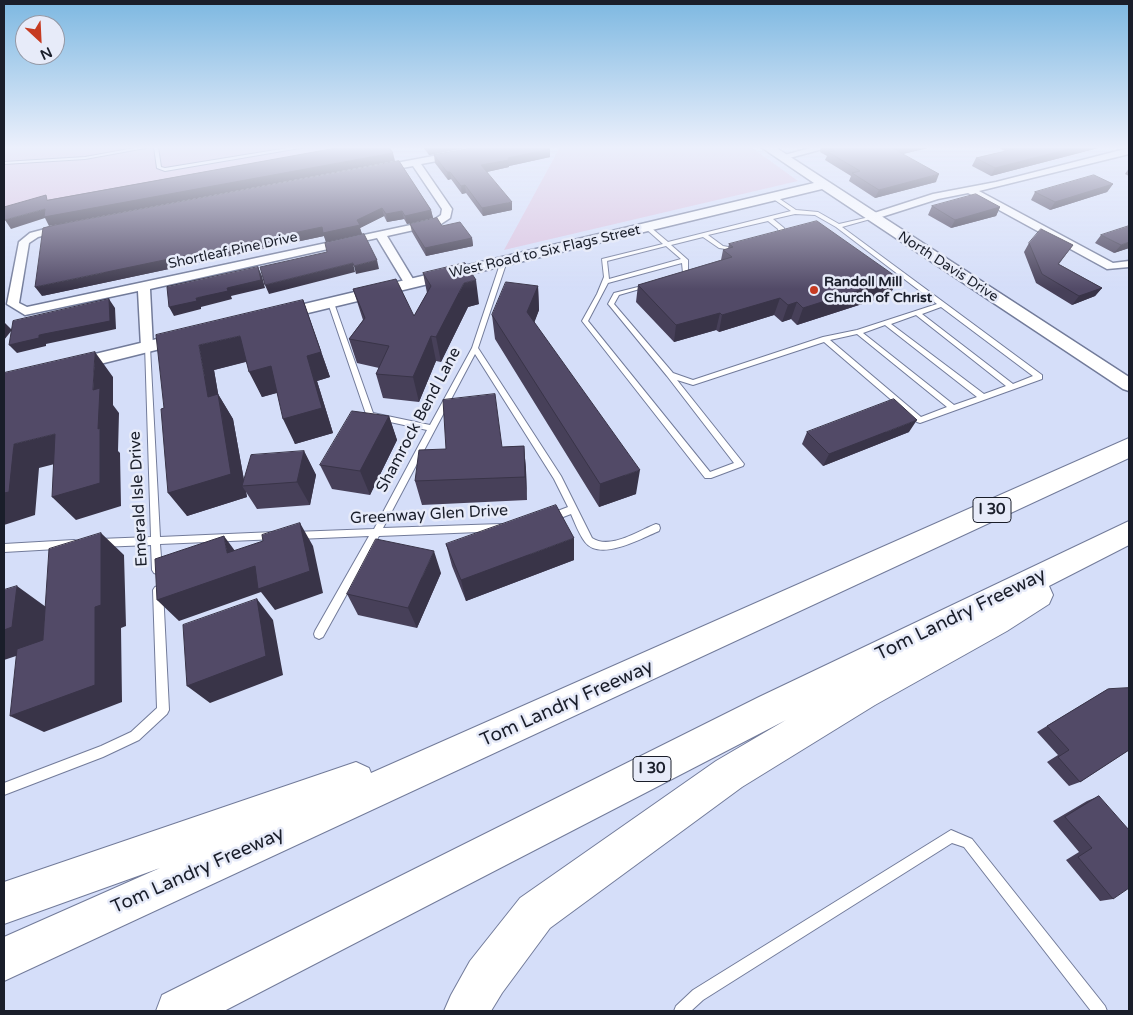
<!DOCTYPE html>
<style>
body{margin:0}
#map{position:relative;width:1133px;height:1015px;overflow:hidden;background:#d5def9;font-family:"Varela Round",sans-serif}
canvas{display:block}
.frame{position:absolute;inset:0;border:5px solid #1a1e2a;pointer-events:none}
.north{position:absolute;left:15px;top:15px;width:50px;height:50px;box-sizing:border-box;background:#e7ebf9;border:1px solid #9599a6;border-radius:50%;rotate:155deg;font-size:14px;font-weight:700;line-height:20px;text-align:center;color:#1a1e2a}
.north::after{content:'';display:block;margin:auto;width:18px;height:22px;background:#c63b22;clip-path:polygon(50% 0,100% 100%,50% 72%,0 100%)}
</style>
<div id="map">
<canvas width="1133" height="1015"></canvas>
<div class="frame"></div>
<div class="north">N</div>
</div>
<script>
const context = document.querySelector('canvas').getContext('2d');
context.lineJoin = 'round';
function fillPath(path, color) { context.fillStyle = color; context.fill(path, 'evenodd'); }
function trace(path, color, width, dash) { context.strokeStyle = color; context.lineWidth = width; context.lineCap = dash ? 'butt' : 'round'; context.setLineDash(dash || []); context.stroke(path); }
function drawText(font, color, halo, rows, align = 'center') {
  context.font = font + ' "Varela Round",sans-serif'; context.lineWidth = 5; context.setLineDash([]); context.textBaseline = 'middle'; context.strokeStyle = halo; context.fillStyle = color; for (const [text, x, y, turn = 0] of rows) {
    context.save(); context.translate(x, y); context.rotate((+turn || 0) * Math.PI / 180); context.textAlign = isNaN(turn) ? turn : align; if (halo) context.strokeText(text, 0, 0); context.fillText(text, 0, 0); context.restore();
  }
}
fillPath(new Path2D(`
 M4,147H353L4,210Z
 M560,147H751L798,181L504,250Z`), '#dbc3e0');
const service = new Path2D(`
 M140,147H151L85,159L4,164V162L85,157Z
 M154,147H158L161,167L165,168L294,147H306L165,171L157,168Z
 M774,195L796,210L818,212L839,224L874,216V218L842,227L1042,375V379L920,423L917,422L824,342L693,385L677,380L744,464L743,466L711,478H705L582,321L597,294L604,277L602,259L663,244L645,228V226H649L668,242L791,211L772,198V196ZM795,214L815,215L836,227L937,304L857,330L823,337L693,380L673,373L614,304L619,295L650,286V284L614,293L608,304L609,305L667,376L734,463L710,472L588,321L608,283L682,263L683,273L676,276L679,278L688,275V260L671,245L703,237L719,248L739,251V249L723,246L708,235L768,221L778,229L779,234L775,239L780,240L785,234L784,228L773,219ZM666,246L681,259L609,279L607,261ZM941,307L1033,376L1013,384L922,314ZM916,315L1006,386L984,394L891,324ZM885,325L977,397L954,405L863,333ZM857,334L947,407L921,417L830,340Z
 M504,259L507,261L478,348L561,476L592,538C610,550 638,531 656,524L659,525L660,528L659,531C642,538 600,562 585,542C579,534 575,523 571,514L550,522L547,521L546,518L547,515L568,507L554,479L475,354L383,528L501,524L504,525L505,528L504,531L379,536L323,637L319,639L315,637L314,634L315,631L369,536L297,539L294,538L292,535L294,532L374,529L427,430L367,417L328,303L331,301L334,303L373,413L430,425L472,348L501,261Z
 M145,345H147L150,347L160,537L274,532L277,533L279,536L277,539L160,544L162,570L160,573L157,574L154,573L152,570L151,545L99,547L96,546L94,543L96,540L99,539L151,537Z
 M74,540L77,541L79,544L77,547L74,548L4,552V544Z
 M158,586L161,587L163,590L169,710L167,714L139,740L103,757L4,795V783L101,746L131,732L157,708L153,590L155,587Z
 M951,830L972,839L1105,1006L1107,1011H1091L964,847L952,843L703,1000L691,1011H674L676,1006L693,990Z`);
const minor = new Path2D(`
 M481,147H500L496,150L421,164L452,209L450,218L441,224L387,236L416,284L414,286H406L377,238L150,289L153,347L147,351L141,347L138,291L25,315L7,304L19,242L30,233L64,224L69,227L68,229L38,237L29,243L19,303L27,307L434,220L441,215L442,209L413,166L380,172L375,169L380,166Z
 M814,147H830L782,160L777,157Z
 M1129,148V154L979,191L1113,263L1129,261V267L1107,269L968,193L938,199L872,220L867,217L868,215L933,194L996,182Z`);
const tertiary = new Path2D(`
 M761,147H775L1129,377V391L1123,389L822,189L279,320L273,318L271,315L273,312L279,310L814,183Z
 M186,332L192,333L194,337L192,341L72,371L66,369L63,365L66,361Z`);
const motorway = new Path2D(`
 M1129,438V458L4,981V937L160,868L4,924V882L356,762L369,768L371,773Z
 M1129,521V545L1049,586L1053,595L1049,604L1007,631L875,705L742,787L550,928L502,993L491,1011H444L451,995L470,961L520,898L716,761L786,720L224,1011H156L162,995L759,697Z`);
trace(service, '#727b9a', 2);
trace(minor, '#727b9a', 3);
trace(tertiary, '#727b9a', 3);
trace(motorway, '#727b9a', 2);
fillPath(service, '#fff');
fillPath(minor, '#fff');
fillPath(tertiary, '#fff');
fillPath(motorway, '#fff');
fillPath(new Path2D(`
 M423,147H470L429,155Z
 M821,147H932L903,154L936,182L875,198L849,181L851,176L825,160L827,156L820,152Z
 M997,147H1102L991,176L972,166L976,158L1005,151Z
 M550,149V157L509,166V167L487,172L512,210L483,216L466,193L462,194L451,179L448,180L435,163L434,155Z
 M399,161L431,210L433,218L407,224L404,219L387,222L384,216L360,228L362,234L326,242L324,236L42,296Z
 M1129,168V176L1125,174Z
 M1113,184L1107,192L1050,210L1031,200L1035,192Z
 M932,206L1000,207L996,216L951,228L928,215Z
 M410,224L442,226L472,238L473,246L426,256L412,232Z
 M1101,235L1129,248L1114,253L1095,243Z
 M1029,243L1073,245L1059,264L1102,288L1095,296L1072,305L1036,283L1024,252Z
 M729,244L898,278L890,295L797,325L791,319L782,322L774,315L719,332L716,330L674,342L636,302L638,285L721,260L723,250L728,249Z
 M423,273L479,304L468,307L441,362L436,361L419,402L383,398L376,374L379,368L357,363L349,339L363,320L353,289L414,316L427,293Z
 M538,286L539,310L534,322L636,494L599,507L495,339L492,315Z
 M303,300L330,377L317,381L333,433L295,444L277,393L262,397L246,362L214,370L218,394L233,419L244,480L304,451L316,475L310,505L257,509L246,492L247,497L187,516L164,408Z
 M389,416L397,440L370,495L332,489L320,465Z
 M807,432H909L823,466L802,444Z
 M524,446L526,470L527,500L422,505L415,481L502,447Z
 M446,544L574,560L466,601L452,566Z
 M441,573L417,628L358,615L347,594Z
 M1129,688V750L1080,782L1069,786L1047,762L1058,755L1037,732L1108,689Z
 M1099,796L1113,899L1100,901L1066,860L1079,852L1053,821L1087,801Z`), '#474059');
fillPath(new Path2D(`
 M428,147H470L429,155Z
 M903,147H932L890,157L894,149Z
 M1077,147H1102L991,176L995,168Z
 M550,149V157L509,166V167L482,173L481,165L508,158Z
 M393,153L395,161L49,226L45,218L11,229L5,220L45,209Z
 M447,172H450L451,179L448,180Z
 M939,174L936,182L875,198L879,190Z
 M1113,184L1107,192L1050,210L1055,202Z
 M465,185L466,193L462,194L461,186Z
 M512,202V210L483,216L482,208Z
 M1000,207L996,216L951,228L955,220Z
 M382,208L384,216L360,228L362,234L326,242L324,236L42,296L35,287L357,220Z
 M431,210L433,218L407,224L405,216Z
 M402,211L404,219L387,222L386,214Z
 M472,238L473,246L426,256L425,248Z
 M1129,242V248L1114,253L1121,245Z
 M377,260L379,269L356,274L354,266Z
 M353,263L355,272L269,294L265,285Z
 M258,267L262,276L265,288L231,296L232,299L201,307V309L174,316L169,307L227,288Z
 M898,278L890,295L797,325L803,308Z
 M476,280L479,304L468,307L441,362L436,337L464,283Z
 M538,286L539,310L529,337L527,312Z
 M1102,288L1095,296L1072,305L1079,296Z
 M780,298L774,315L719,332L722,315Z
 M109,299L115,308L116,329L46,344V346L17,353L9,345L39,335Z
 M303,300L330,377L317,381L333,433L295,444L283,419L307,356Z
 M797,302L791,319L782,322L788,305Z
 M720,313L716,330L674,342L676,325Z
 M4,322L12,330L4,340Z
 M240,336L252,360L214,370L223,421L208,397L199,345Z
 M431,336L436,361L419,402L413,377Z
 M95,352L113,377V405L119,413L118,451L120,453L121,506L76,520L52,497L98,429L93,390Z
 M271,366L283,391L262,397L249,372Z
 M218,394L233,419L245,486H242L246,492L247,497L187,516L168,493Z
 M389,416L397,440L370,495L360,471Z
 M917,420L909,432L823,466L829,454Z
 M55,434L78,458L39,468L35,515L4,525V493L14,444Z
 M524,446L526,470L527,500L525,477Z
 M304,451L316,475L310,505L297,482Z
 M640,470L636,494L599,507L600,484Z
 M300,523L313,546L323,593L275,610L261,592L179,621L157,600L227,553L224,536L241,559Z
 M101,533L124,555L126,626L121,628L122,702L44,732L10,716L95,607Z
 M574,538V560L466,601L461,580Z
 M434,551L441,573L417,628L408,608Z
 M17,586L46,607L43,647L4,660V630Z
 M257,599L273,620L283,675L210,703L187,686Z`), '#393448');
const building = new Path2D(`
 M342,147H389L393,153L44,217L45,209L5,220L4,218V207L46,195L47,200Z
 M479,147H547L550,149L508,158L509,160L481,165L512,202L482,208L465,185L461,186L450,172H447L434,155Z
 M827,147H903L894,149L939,174L879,190L852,173L860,171L828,152L834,151Z
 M1018,147H1077L995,168L976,158L1018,148Z
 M399,161L431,210L405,216L402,211L386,214L382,208L357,220L360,225L323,233L322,227L35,287L43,228L55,225Z
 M1094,175L1113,184L1055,202L1035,192Z
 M976,194L1000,207L955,220L932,206Z
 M437,218L442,226L460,222L472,238L425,248L410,224Z
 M817,221L898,278L803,308L797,302L788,305L780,298L722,315L720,313L676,325L638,285L732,257L723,250L733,247L729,244Z
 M1129,226V242L1121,245L1101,235Z
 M1041,229L1073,245L1058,264L1102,288L1079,296L1042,274L1029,243Z
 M364,234L377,260L354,266L353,263L265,285L260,267L327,252L325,243Z
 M465,263L476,280L464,283L436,337L431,336L413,377L376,374L389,346L349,339L365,318L353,289L396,279L414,316L431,286L423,273Z
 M258,267L261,280L227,288L228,291L196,298L197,301L169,307L167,287Z
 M506,282L538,286L527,312L640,470L600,484L492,315Z
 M109,299L110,321L39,335V338L9,345L13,321Z
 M303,300L321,352L307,356L322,408L283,419L271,366L249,372L240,336L199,345L208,397L218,394L231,474L168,493L161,409L164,408L156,335Z
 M95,352L93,390L100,388L98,429L100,428V483L52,497L55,434L14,444L9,492L4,493V373Z
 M495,394L502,447L524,446L525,477L415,481L419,450L446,449L443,400Z
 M894,399L917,420L829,454L807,432Z
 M352,411L389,416L360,471L320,465Z
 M304,451L297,482L242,486L251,455Z
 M556,505L574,538L461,580L446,544Z
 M300,523L310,571L258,589L255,566L157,600L155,559L224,536L227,553L263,541L262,535Z
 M101,533V605L95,607V685L10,716L17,649L43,640L49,549Z
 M376,539L434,551L408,608L347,594Z
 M17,586L12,627L4,630V590Z
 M257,599L266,656L187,686L183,625Z
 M1129,688V750L1080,782L1058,757L1069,750L1047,726L1108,689Z
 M1099,796L1129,830V888L1113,899L1078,857L1092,848L1065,817Z`);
fillPath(building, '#524a67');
trace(building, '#393448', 1);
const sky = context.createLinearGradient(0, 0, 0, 289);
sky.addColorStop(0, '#7db8e1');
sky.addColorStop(0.51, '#ecf0fc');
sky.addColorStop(1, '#ecf0fc00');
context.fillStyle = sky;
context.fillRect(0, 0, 1133, 289);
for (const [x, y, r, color] of [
 [814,290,5,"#c63b22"]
]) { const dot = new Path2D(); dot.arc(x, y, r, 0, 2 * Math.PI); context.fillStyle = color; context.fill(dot); trace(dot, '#e7ebf9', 2); }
drawText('14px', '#1a1e2a', '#e7ebf9', [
 ["Shortleaf Pine Drive",233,251,-12],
 ["West Road to Six Flags Street",545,252,-13],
 ["North Davis Drive",948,267,33]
]);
drawText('bold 14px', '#1a1e2a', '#e7ebf9', [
 ["Randoll Mill",824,282],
 ["Church of Christ",824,298]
], 'left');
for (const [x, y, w] of [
 [992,510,38],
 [652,769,38]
]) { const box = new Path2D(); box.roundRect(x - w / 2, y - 12.5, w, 25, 4); context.fillStyle = '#e7ebf9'; context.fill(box); trace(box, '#1a1e2a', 1); }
drawText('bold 15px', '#1a1e2a', null, [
 ["I 30",992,510],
 ["I 30",652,769]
]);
drawText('16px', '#1a1e2a', '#e7ebf9', [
 ["Shamrock Bend Lane",419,420,-62],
 ["Emerald Isle Drive",139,499,-93],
 ["Greenway Glen Drive",429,515,-3]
]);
drawText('19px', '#1a1e2a', '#e7ebf9', [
 ["Tom Landry Freeway",961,615,-26],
 ["Tom Landry Freeway",567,704,-24],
 ["Tom Landry Freeway",198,871,-24]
]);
</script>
